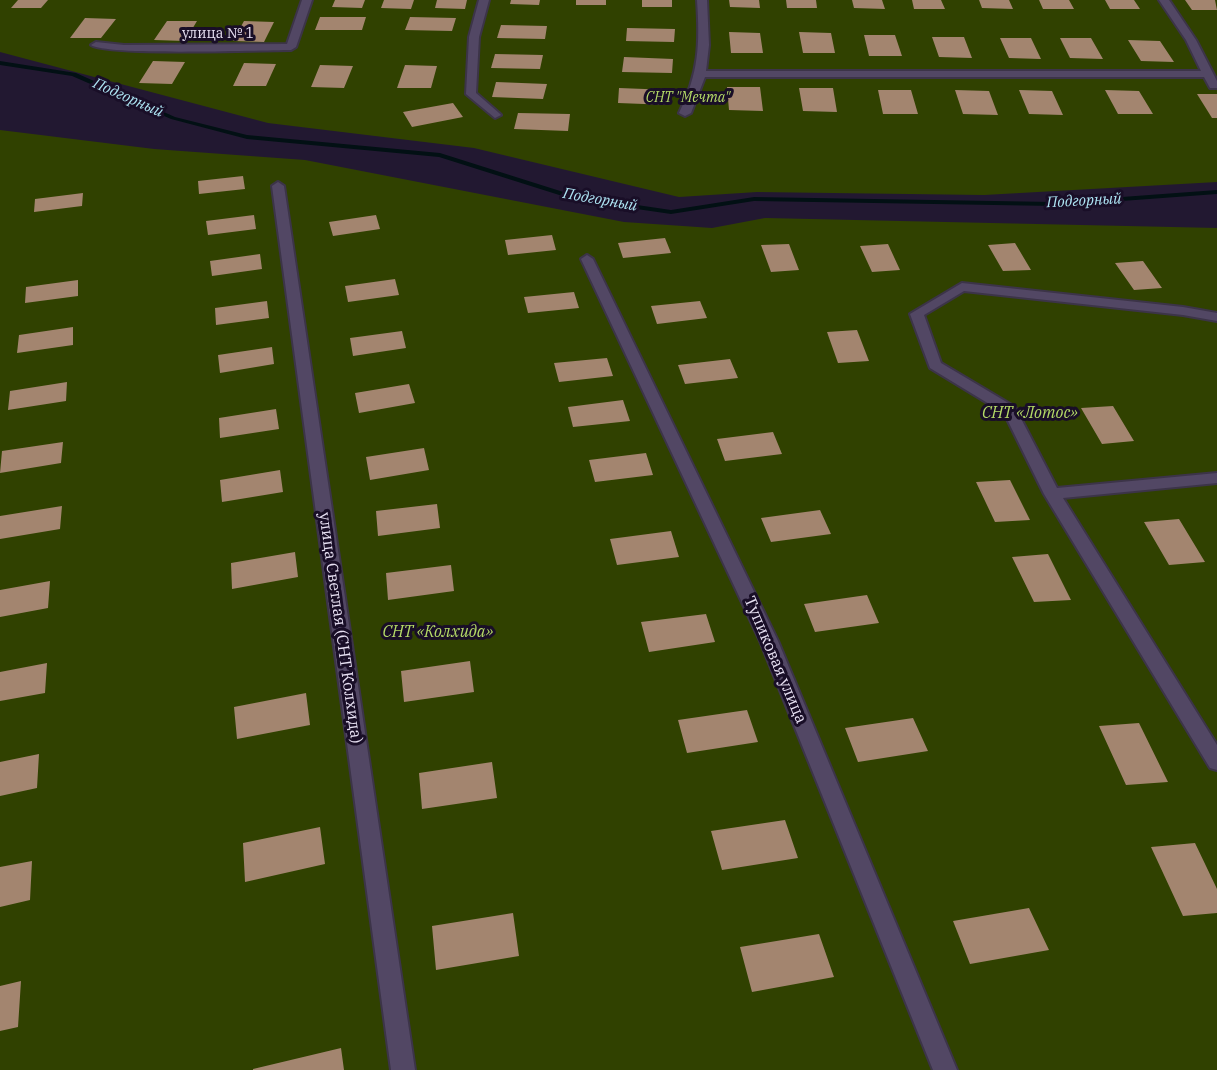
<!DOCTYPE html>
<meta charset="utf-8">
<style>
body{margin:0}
canvas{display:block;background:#221831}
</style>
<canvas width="1217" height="1070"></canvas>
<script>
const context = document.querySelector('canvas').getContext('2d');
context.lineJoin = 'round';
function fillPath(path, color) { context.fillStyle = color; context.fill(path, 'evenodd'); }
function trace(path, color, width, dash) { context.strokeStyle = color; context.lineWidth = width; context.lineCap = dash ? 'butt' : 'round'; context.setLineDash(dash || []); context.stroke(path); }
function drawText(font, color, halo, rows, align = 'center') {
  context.font = font + ' "IBM Plex Serif",serif'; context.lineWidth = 6; context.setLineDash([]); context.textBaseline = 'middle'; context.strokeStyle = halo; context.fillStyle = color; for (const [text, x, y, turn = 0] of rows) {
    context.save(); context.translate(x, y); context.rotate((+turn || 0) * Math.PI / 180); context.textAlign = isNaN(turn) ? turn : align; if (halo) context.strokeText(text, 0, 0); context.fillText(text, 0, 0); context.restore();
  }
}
fillPath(new Path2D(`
 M0,0H1217V182L984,195L757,192L679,197L474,148L268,123L0,52Z
 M0,130L154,149L305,160L624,222L712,228L765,218L1217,228V1070H0Z`), '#304100');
fillPath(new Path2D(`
 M0,61L76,73L175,117L247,135L440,153L576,196L671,210L754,197L1054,202L1217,190V194L1054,206L754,201L671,214L575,200L439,157L247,139L171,119L72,76L0,65Z`), '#021014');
fillPath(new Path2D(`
 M18,0H48L41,8H11Z
 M335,0H365L362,8L332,7Z
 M384,0H414L411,9L381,8Z
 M437,0H467L465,9L435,8Z
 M511,0H540L539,5L510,4Z
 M576,0H606V5H576Z
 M642,0H672V7H642Z
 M729,0H759L760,8L730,7Z
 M786,0H816L817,8H787Z
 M852,0H882L885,9L854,8Z
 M912,0H941L945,9H914Z
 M979,0H1009L1013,9L982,8Z
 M1039,0H1069L1074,9H1043Z
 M1105,0H1134L1140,9H1110Z
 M1185,0H1215L1217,10H1192Z
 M320,17H366L362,30H315Z
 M410,17L456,18L452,31L405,30Z
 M85,18L116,19L101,38H70Z
 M167,21H197L185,41L154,40Z
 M244,21L274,22L264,42L233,41Z
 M501,25L547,26L545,39L497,38Z
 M627,28L675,29L674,42L626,41Z
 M729,32L760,33L763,53H731Z
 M799,32L831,33L835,53H803Z
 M864,35H895L902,56H869Z
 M932,37H964L972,58L939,57Z
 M1000,38H1031L1041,59L1009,58Z
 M1060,38H1091L1103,59L1070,58Z
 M1128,40L1160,41L1174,62L1141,61Z
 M495,54L543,55L540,69L491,68Z
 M624,57L673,59L672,73L622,72Z
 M153,61L185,62L172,84L139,83Z
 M244,63L276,64L266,86H233Z
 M320,65L353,66L344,88L311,87Z
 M405,65L437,66L431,88H397Z
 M496,82L547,84L543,99L492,97Z
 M727,87H760L763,111L729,110Z
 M619,88L670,90V105L618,103Z
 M799,88H833L837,112L803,111Z
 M878,90H911L918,114H883Z
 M955,90L989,91L998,115L963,114Z
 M1019,90L1052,91L1063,115L1029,114Z
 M1105,90L1139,91L1153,114H1118Z
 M1197,94H1217V118H1212Z
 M453,103L463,117L412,127L403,112Z
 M518,113L570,114L568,131L514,129Z
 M243,176L245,189L199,194L198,181Z
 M83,193L82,206L34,212L35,199Z
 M254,215L256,229L208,235L206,221Z
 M376,215L380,229L333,236L329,222Z
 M552,235L556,250L508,255L505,240Z
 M665,238L671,253L623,258L618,243Z
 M1015,243L1031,270L1003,271L988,245Z
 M789,244L799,270L771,272L761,245Z
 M888,244L900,270L872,272L860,246Z
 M260,254L262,269L212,276L210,261Z
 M1143,261L1162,288L1134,290L1115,263Z
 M395,279L399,295L348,302L345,286Z
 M78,280V296L25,303L26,287Z
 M574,292L579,308L528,313L524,297Z
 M267,301L269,318L216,325L215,308Z
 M700,301L707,318L657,324L651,306Z
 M73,327V345L17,353L19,335Z
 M857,330L869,361L838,363L827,332Z
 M402,331L406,348L353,356L350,338Z
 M272,347L274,364L220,373L218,355Z
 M607,358L613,376L559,382L554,363Z
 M730,359L738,378L685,384L678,365Z
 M67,382L66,401L8,410L10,391Z
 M409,384L415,403L359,413L355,393Z
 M623,400L630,421L573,427L568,407Z
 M1113,406L1134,441L1102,444L1081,408Z
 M276,409L279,429L220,438L219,418Z
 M773,432L782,454L725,461L717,439Z
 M63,442L61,463L0,473L2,451Z
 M424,448L429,470L370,480L366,457Z
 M646,453L653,475L595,482L589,460Z
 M280,470L283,492L222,502L220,480Z
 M1010,480L1030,520L995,522L976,482Z
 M437,504L440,528L378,536L376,511Z
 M62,506L60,529L0,539V516Z
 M820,510L831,534L771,542L761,518Z
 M1179,519L1205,562L1169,565L1144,522Z
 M671,531L679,557L617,565L610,539Z
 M295,552L298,577L232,589L231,563Z
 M1048,554L1071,600L1034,602L1012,557Z
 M451,565L454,591L388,600L386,573Z
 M50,581L48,608L0,617V590Z
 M867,595L879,623L815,632L804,604Z
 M706,614L715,642L649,652L641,622Z
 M470,661L474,692L404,702L401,671Z
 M47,663L45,693L0,701V672Z
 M306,693L310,725L237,739L234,707Z
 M747,710L758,742L687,753L678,720Z
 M913,718L928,751L858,762L845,728Z
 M1139,723L1168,782L1126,785L1099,726Z
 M39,754L37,788L0,796V762Z
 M492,762L497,798L422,809L419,773Z
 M785,820L798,858L722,870L711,831Z
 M320,827L325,864L245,882L243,843Z
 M1195,843L1217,889V913L1183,916L1151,847Z
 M32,861L30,900L0,907V867Z
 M1029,908L1049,950L970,964L953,921Z
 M513,913L519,956L436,970L432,926Z
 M819,934L834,977L752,992L740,947Z
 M21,981L18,1027L0,1031V986Z
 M341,1048L344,1070H253V1069Z`), '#a3856f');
const minor = new Path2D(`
 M302,0H312L296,47L291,50C262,50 106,56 91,45L96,42L124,45L287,44Z
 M479,0H489L479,37L476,93L499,113L501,115L495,118L466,94L469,37Z
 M697,0H707L709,45L706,71H1201L1186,40L1159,0H1169L1196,40L1217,81V88H1210L1204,77H705L691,113L685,116L679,113C699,73 700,44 697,0Z
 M278,182L284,186L415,1070H391L272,186Z
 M587,255L593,259L778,641L957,1070H933L760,641L581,259Z
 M962,283L1183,307L1217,313V321L1183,315L964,291L924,315L941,363L1015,407L1057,488L1217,473V483L1063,498L1217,745V770L1210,768L1044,494L1004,413L930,368L910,314Z`);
trace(minor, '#3c3448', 4);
fillPath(minor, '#524764');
drawText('14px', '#e8e1f3', '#190e27', [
 ["улица № 1",218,34]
]);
drawText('italic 14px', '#b5db67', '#190e27', [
 ["СНТ \"Мечта\"",688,98]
]);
drawText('italic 15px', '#aee5f4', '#190e27', [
 ["Подгорный",128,98,24],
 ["Подгорный",600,200,10],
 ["Подгорный",1084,201,-3]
]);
drawText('italic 16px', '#b5db67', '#190e27', [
 ["СНТ «Лотос»",1030,413],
 ["СНТ «Колхида»",438,632]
]);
drawText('16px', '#e8e1f3', '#190e27', [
 ["улица Светлая (СНТ Колхида)",340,628,82],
 ["Тупиковая улица",775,660,67]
]);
</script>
